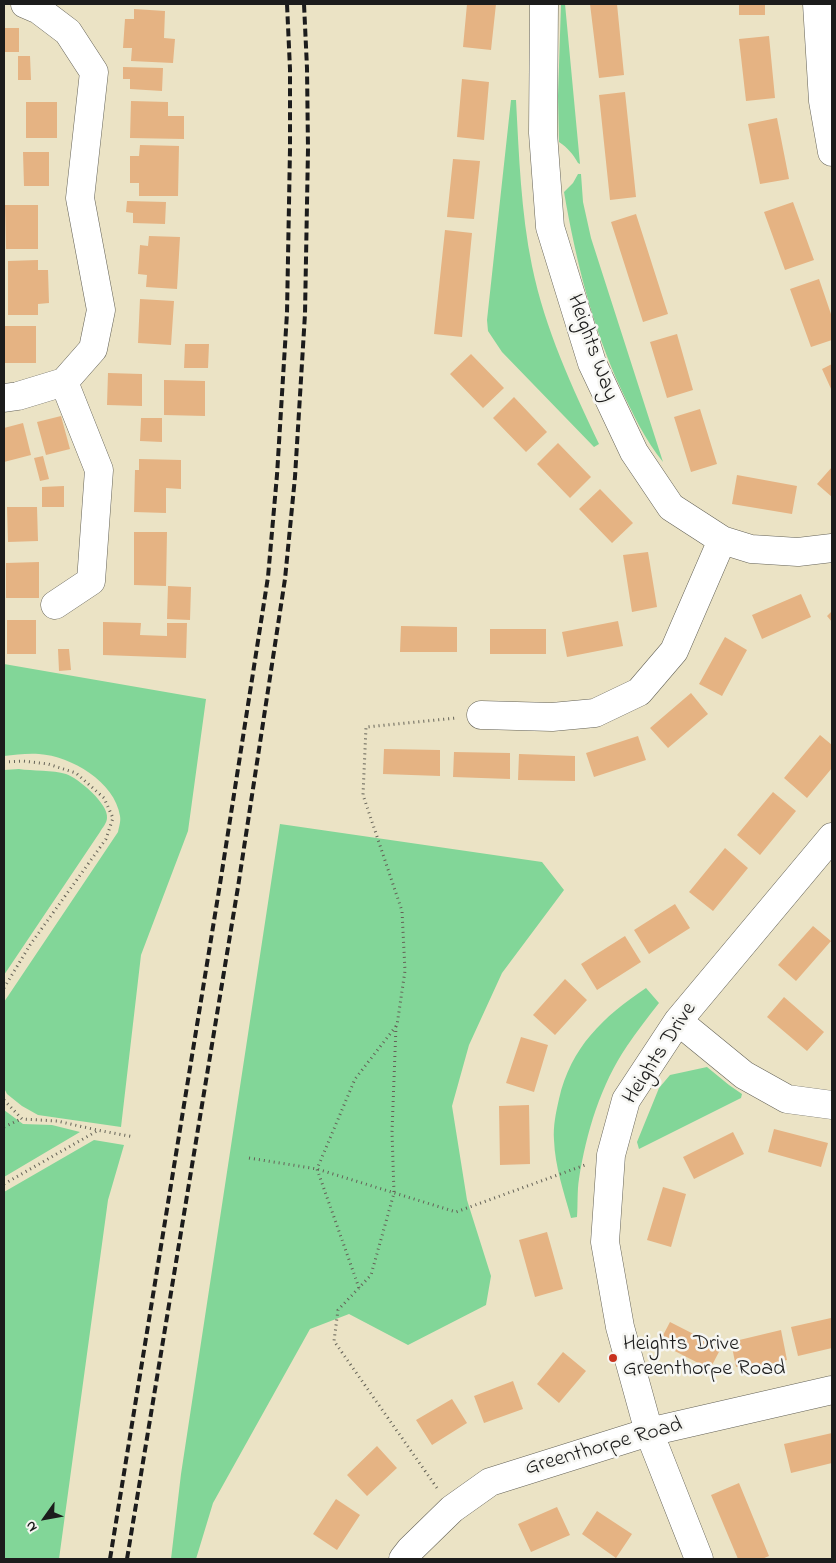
<!DOCTYPE html>
<style>
body{margin:0}
#map{position:relative;width:836px;height:1563px;overflow:hidden;background:#ebe3c5;font-family:"Indie Flower",sans-serif}
canvas{display:block}
.frame{position:absolute;inset:0;border:5px solid #1c1c1c;pointer-events:none}
.north{position:absolute;left:20px;top:1493px;width:50px;height:50px;-webkit-text-stroke:4px #f6f6f2;paint-order:stroke;rotate:238deg;font-size:14px;font-weight:700;line-height:20px;text-align:center;color:#1c1c1c}
.north::after{content:'';display:block;margin:auto;width:18px;height:22px;background:#1c1c1c;clip-path:polygon(50% 0,100% 100%,50% 72%,0 100%)}
</style>
<div id="map">
<canvas width="836" height="1563"></canvas>
<div class="frame"></div>
<div class="north">N</div>
</div>
<script>
const context = document.querySelector('canvas').getContext('2d');
context.lineJoin = 'round';
function fillPath(path, color) { context.fillStyle = color; context.fill(path, 'evenodd'); }
function trace(path, color, width, dash) { context.strokeStyle = color; context.lineWidth = width; context.lineCap = dash ? 'butt' : 'round'; context.setLineDash(dash || []); context.stroke(path); }
function drawText(font, color, halo, rows, align = 'center') {
  context.font = font + ' "Indie Flower",sans-serif'; context.lineWidth = 5; context.setLineDash([]); context.textBaseline = 'middle'; context.strokeStyle = halo; context.fillStyle = color; for (const [text, x, y, turn = 0] of rows) {
    context.save(); context.translate(x, y); context.rotate((+turn || 0) * Math.PI / 180); context.textAlign = isNaN(turn) ? turn : align; if (halo) context.strokeText(text, 0, 0); context.fillText(text, 0, 0); context.restore();
  }
}
fillPath(new Path2D(`
 M561,4H565L580,164L578,163C573,154 568,148 559,142L558,96Z
 M511,100H516C519,156 521,212 532,266C545,329 572,387 599,444L594,447L502,352L488,331L487,320Z
 M578,174H581L583,202L591,238L663,462C645,440 633,414 621,389C592,326 576,261 564,192L573,183Z
 M4,664L206,699L188,831L141,955L121,1127L38,1115L22,1106L7,1094L4,1088V1002L118,832C119,827 121,821 120,816C115,782 71,756 39,754C27,753 15,755 4,756Z
 M19,769C32,771 53,770 66,774C78,778 109,804 107,818C107,823 102,828 100,832L4,975V770Z
 M280,824L542,862L564,890L502,973L469,1045L452,1106L467,1200L491,1276L486,1305L408,1345L349,1314L310,1329L213,1503L196,1559H171L181,1474Z
 M646,988L659,1003C648,1017 637,1031 627,1046C601,1084 586,1133 579,1179C577,1191 578,1205 577,1217L571,1218C564,1192 555,1167 554,1140C553,1126 556,1112 559,1099C571,1047 603,1017 646,988Z
 M707,1067L729,1085L742,1094L741,1098L639,1149L637,1142L659,1088L670,1075Z
 M4,1110L23,1124L52,1125L80,1132L4,1177Z
 M94,1140L124,1145L108,1200L59,1559H4V1192Z`), '#82d698');
fillPath(new Path2D(`
 M467,4H496L491,50L463,47Z
 M590,4H617L624,75L599,78Z
 M739,4H765V15H739Z
 M134,9L165,11L164,38L175,39L173,63L131,61L132,48H123L125,19H134Z
 M4,28H19V52H4Z
 M769,36L775,98L746,101L739,39Z
 M18,56H30L31,80H18Z
 M123,67L163,68L162,91L130,89V79H123Z
 M462,79L489,82L484,140L457,137Z
 M625,92L636,197L610,200L599,95Z
 M131,101L168,102V116H184V139L130,138Z
 M26,102H57V138H26Z
 M777,118L789,179L760,184L748,124Z
 M140,145L179,146L178,196H139V183H130V156H139Z
 M23,152H49V186H24Z
 M453,159L480,161L474,219L447,217Z
 M127,201L166,202L165,224L133,223V213L126,212Z
 M793,202L814,260L785,270L764,212Z
 M5,205H38V249H6Z
 M636,214L668,314L643,322L611,222Z
 M445,230L472,233L462,337L434,334Z
 M149,236L180,237L177,289L146,287L147,275L138,274L140,245L148,246Z
 M38,260V270H48L49,303L38,304V315H8V261Z
 M819,279L832,317V340L811,347L790,289Z
 M140,299L174,301L171,345L138,343Z
 M4,326H36V363H4Z
 M677,334L693,390L667,398L650,342Z
 M185,344H209L208,368H184Z
 M471,354L504,388L483,408L450,374Z
 M832,364V391L822,369Z
 M108,373L142,374V406L107,405Z
 M164,380L205,381V416L164,415Z
 M514,397L547,432L526,452L493,418Z
 M700,409L717,464L691,472L674,417Z
 M61,416L70,449L46,455L37,422Z
 M141,418H162V442L140,441Z
 M23,423L31,455L4,462V428Z
 M558,443L591,477L570,498L537,464Z
 M43,456L49,479L40,481L34,458Z
 M139,459L181,460V489L166,488V513L134,512L135,470H139Z
 M832,467V497L817,484Z
 M737,475L797,486L792,514L732,504Z
 M64,486V507H42V487Z
 M600,489L633,523L612,543L579,509Z
 M7,507H37L38,541L8,542Z
 M134,532H167L166,586L134,585Z
 M648,552L657,607L632,612L623,555Z
 M39,562V598H6V563Z
 M168,586L191,587L190,620L167,619Z
 M801,594L811,617L762,639L752,615Z
 M832,611V622L827,616Z
 M7,620H36V654H7Z
 M618,621L623,646L567,657L562,632Z
 M103,622L141,623L140,635L167,636V623H187L186,658L103,655Z
 M401,626L457,627V652H400Z
 M490,629H546V654H490Z
 M725,637L747,650L722,696L699,684Z
 M58,649H69L71,670L59,671Z
 M691,693L708,714L668,748L650,728Z
 M820,735L832,745V768L807,798L784,778Z
 M638,736L646,760L594,777L586,753Z
 M384,749L440,750V776L383,774Z
 M454,752L510,753V779L453,777Z
 M519,754L575,756V781L518,780Z
 M773,792L796,811L760,855L737,835Z
 M725,848L748,868L713,911L689,892Z
 M675,904L690,928L649,954L634,930Z
 M813,926L831,941L796,981L778,965Z
 M625,936L641,962L597,990L581,964Z
 M565,979L587,1000L555,1035L533,1015Z
 M784,997L824,1032L807,1051L767,1017Z
 M521,1037L548,1045L534,1092L506,1083Z
 M529,1105L530,1164L500,1165L499,1106Z
 M774,1129L828,1143L821,1167L768,1152Z
 M733,1132L744,1154L694,1179L683,1157Z
 M663,1187L686,1194L671,1247L647,1240Z
 M547,1232L563,1289L535,1297L519,1240Z
 M831,1318L832,1348L798,1356L791,1327Z
 M670,1322L721,1348L710,1369L659,1343Z
 M781,1330L787,1360L747,1369V1365L736,1367L731,1342Z
 M563,1352L586,1371L559,1403L537,1384Z
 M513,1381L523,1409L484,1423L474,1396Z
 M452,1399L467,1423L432,1445L416,1420Z
 M832,1433V1463L791,1473L784,1444Z
 M377,1446L397,1468L367,1496L347,1475Z
 M739,1483L769,1556L762,1559H738L711,1495Z
 M336,1499L360,1515L337,1550L313,1534Z
 M557,1507L570,1535L531,1552L518,1524Z
 M597,1511L632,1534L616,1558L582,1534Z`), '#e5b383');
const minor = new Path2D(`
 M544,4L543,133L550,227L592,363L634,452L671,507L722,540L751,549L798,552L832,548
 M817,4L823,101L832,152
 M4,398L18,396L64,382L93,349L101,310L80,198L94,72L68,32L39,10L25,4
 M55,605L91,581L99,470L64,382
 M481,715L552,717L595,713L639,692L674,651L722,540
 M678,1021L744,1075L787,1099L832,1105
 M403,1559L410,1550L452,1509L490,1482L649,1432L832,1390
 M699,1559L649,1432L620,1327L605,1242L611,1155L626,1100L678,1021L832,837`);
trace(minor, '#646257', 29);
trace(new Path2D(`
 M4,762L23,761L48,764L76,773L104,798L113,818L106,839L30,945L4,988
 M396,1026L392,1132L394,1193L371,1275L338,1310L334,1341L437,1488
 M4,1100L22,1119L57,1121L97,1130L134,1137
 M4,1127L21,1119
 M249,1158L317,1169L456,1212L585,1165
 M4,1184L97,1131
 M359,1288L317,1169L355,1079L397,1025L405,971L402,911L363,795L366,727L456,718`), '#646257', 3, [1, 4]);
trace(minor, '#fff', 28);
trace(new Path2D(`
 M110,1559L220,884L268,577L277,475L287,313L290,149V69L287,4
 M127,1559L238,887L285,579L295,477L305,314L308,149L307,68L304,4`), '#1c1c1c', 4, [8, 4]);
for (const [x, y, r, color] of [
 [613,1358,5,"#c8321e"]
]) { const dot = new Path2D(); dot.arc(x, y, r, 0, 2 * Math.PI); context.fillStyle = color; context.fill(dot); trace(dot, '#f6f6f2', 2); }
drawText('22px', '#1c1c1c', '#f6f6f2', [
 ["Heights Way",591,348,70],
 ["Heights Drive",661,1054,-57],
 ["Greenthorpe Road",604,1448,-16]
]);
drawText('22px', '#1c1c1c', '#f6f6f2', [
 ["Heights Drive",623,1345],
 ["Greenthorpe Road",623,1370]
], 'left');
</script>
